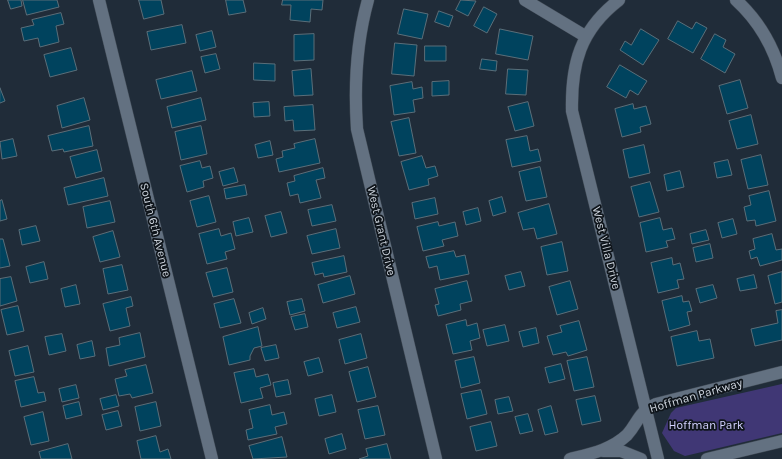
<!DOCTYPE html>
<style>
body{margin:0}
canvas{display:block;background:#202c39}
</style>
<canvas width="782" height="459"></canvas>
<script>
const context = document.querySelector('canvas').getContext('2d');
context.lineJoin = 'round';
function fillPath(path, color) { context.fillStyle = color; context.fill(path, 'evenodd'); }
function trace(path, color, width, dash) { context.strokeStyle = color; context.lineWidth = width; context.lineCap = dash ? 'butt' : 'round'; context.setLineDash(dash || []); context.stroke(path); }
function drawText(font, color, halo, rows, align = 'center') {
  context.font = font + ' Karla,sans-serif'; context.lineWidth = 3.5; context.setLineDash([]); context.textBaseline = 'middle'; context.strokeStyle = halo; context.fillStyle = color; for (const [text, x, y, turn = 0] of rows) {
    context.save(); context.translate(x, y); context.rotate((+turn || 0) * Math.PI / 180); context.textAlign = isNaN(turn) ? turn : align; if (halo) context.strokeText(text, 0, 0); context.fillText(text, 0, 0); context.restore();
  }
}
fillPath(new Path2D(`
 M782,384V433L685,456L674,451L662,433L671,413L676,408Z`), '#403775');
const building = new Path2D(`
 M8,0H21L22,6L11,9Z
 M23,0H57L59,7L27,15Z
 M139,0H161L164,14L144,19Z
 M226,0H243L246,12L229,15Z
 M283,0H323L322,10L311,9L310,22L290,20L291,5H282Z
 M461,0L476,1L468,16L456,10Z
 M484,7L497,14L487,33L474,26Z
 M404,9L428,14L422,39L398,34Z
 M439,11L453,16L449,27L435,22Z
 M61,13L64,24L56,26L59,42L40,47L38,38L24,41L21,28L34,25L32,20Z
 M678,21L692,29L696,22L707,28L693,53L668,39Z
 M182,25L186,43L151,50L147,32Z
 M500,29L533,36L528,60L496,54Z
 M641,29L659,40L643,65L620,50L625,41L631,45Z
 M212,31L216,47L200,51L196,35Z
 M314,34V60L294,61V35Z
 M715,34L726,40L723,47L735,54L725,73L701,59Z
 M395,43L417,45L414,76L392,74Z
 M425,46H446V61H425Z
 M71,48L77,70L50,77L44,55Z
 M216,54L220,69L205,73L201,57Z
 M482,59L497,61L496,71L480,69Z
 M254,63L275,64V81L254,80Z
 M620,65L647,81L638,95L630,90L626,98L607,87Z
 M311,69L313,95L294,96L292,71Z
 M508,69L528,70L526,95L506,94Z
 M192,71L197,91L161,99L156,80Z
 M740,80L748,108L727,114L719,86Z
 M449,81V95L432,96V82Z
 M412,82L413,89L422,87L423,98L413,100L415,112L394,115L390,86Z
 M0,88L5,101L0,103Z
 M84,98L90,120L62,128L57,106Z
 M201,98L206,120L172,128L167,107Z
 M269,102L270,116L254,117L253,103Z
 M528,102L534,126L515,131L508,107Z
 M633,104L634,109L646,106L651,124L640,127L641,132L622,137L615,109Z
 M313,105L315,130L294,131L293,120L285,121L284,107Z
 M751,115L758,144L737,149L729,121Z
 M409,118L416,153L399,156L391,122Z
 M89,126L93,146L64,152L63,149L52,151L48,136Z
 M201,126L207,154L181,160L175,132Z
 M527,136L530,151L538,149L541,161L512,167L506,140Z
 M13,139L17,156L2,159L0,142Z
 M315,139L320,163L279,172L276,159L283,157L282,151L295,148L294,144Z
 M270,141L273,155L258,158L255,145Z
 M644,145L650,173L629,178L623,150Z
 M97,150L102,171L76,178L70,157Z
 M761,155L768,185L748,189L741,160Z
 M422,156L426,168L435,166L438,176L428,179L429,185L409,190L401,162Z
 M728,160L732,175L717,178L714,163Z
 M200,161L202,168L210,166L213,178L203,181L204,187L187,192L180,166Z
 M540,167L547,197L526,201L519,172Z
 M234,168L238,182L223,186L219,172Z
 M323,168L325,178L316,180L321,198L300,203L298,194L290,196L287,183L295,181L294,176Z
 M680,171L684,187L667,191L664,175Z
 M104,178L108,196L68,205L64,188Z
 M650,182L659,212L639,217L631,187Z
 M245,185L247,195L226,199L224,189Z
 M769,191L776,221L756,226L755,220L747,221L744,207L751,205L749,196Z
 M209,196L216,222L197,227L190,201Z
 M502,197L506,212L493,216L489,201Z
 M435,198L438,214L415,219L412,203Z
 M2,200L7,219L0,221V201Z
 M110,201L115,222L87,228L83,207Z
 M549,204L557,234L537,239L534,228L523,230L518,213Z
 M332,205L336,221L312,226L308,210Z
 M478,208L481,221L466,225L463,212Z
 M281,212L287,233L271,237L265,216Z
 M249,218L253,232L236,236L233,222Z
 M660,218L663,230L672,228L675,239L666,241L668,247L646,252L640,223Z
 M733,219L737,234L722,238L718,223Z
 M438,222L439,226L455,222L458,236L442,240L444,246L423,251L417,227Z
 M36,226L40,241L22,245L19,230Z
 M219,229L221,236L231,233L235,249L225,252L227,259L207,264L199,234Z
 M336,229L340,248L312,254L307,236Z
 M706,230L709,240L692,244L690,234Z
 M113,231L120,257L100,262L93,237Z
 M772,234L776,250L782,249V260L760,266L757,257L751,259L749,251L755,249L753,239Z
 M0,239H3L10,266L0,268Z
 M562,242L568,271L547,275L541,247Z
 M710,244L713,258L696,262L693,248Z
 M454,251L456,257L465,255L469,274L440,280L437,266L429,268L426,257Z
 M344,256L347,272L324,277L323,273L315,275L312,263Z
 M672,258L673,265L680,263L684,279L677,280L679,288L658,293L651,263Z
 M44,262L48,279L30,283L26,267Z
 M122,265L128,290L108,294L103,269Z
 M227,268L233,292L213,297L206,273Z
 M521,272L525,286L509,290L505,276Z
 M782,272V302L775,304L768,276Z
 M754,275L757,288L740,291L737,279Z
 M350,276L355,294L323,303L318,285Z
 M11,277L17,301L0,306V279Z
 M467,281L472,301L460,304L461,310L438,316L435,305L439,304L435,289Z
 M570,281L578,309L557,315L549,287Z
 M76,285L80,304L65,307L61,289Z
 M713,285L717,298L700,303L696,289Z
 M682,296L683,302L689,301L692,311L687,312L690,325L669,331L662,301Z
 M131,297L133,306L126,308L130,326L110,331L103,304Z
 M234,299L241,323L220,328L214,304Z
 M302,299L305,311L290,315L287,302Z
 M18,306L24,331L7,335L1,310Z
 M356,307L360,322L337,328L333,313Z
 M263,308L266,319L252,324L249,313Z
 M782,310V340L755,346L751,329L778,323L776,311Z
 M305,314L308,327L295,330L291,317Z
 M466,320L467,326L477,323L480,338L470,341L472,350L453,354L446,325Z
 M579,321L587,350L568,356L566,352L553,355L547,336L562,332L560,326Z
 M505,325L509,341L487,346L483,330Z
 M258,327L262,346L254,348L250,356V360L229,365L223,337Z
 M536,328L539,343L523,347L519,332Z
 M697,331L699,341L710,339L714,358L677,366L671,337Z
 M140,333L145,357L109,366L106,348L120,345L119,338Z
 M62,334L66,351L49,355L45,337Z
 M361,334L367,358L345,364L339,340Z
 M92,341L95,356L80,359L77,345Z
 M276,345L279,358L265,361L261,348Z
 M28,346L34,372L15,376L9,351Z
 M474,357L480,383L461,388L455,361Z
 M587,357L594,387L574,391L567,361Z
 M319,358L323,372L308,376L304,362Z
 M561,364L565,379L549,383L545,368Z
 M146,365L153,393L132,398L130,394L119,396L115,379L127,376L125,370Z
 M368,367L376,397L357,402L349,372Z
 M254,369L256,377L268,374L271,385L260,388L263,398L241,403L234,373Z
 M34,377L38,393L44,392L46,401L21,407L15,381Z
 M288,380L291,394L276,397L273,383Z
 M76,385L79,398L62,402L59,389Z
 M481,390L487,414L467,419L461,394Z
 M116,395L119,406L103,410L100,399Z
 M332,395L336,412L319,416L315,399Z
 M595,396L601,421L582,425L576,400Z
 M509,397L513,411L498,414L495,400Z
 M79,402L82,415L66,419L63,406Z
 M156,402L161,426L140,431L135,407Z
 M270,405L272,415L284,412L287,424L275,427L277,434L248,440L246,430L253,428L249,410Z
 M378,406L385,435L365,439L358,410Z
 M551,406L558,432L545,435L538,410Z
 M118,411L122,426L106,430L102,415Z
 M43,412L49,441L31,445L24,417Z
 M528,414L533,431L520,434L515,417Z
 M491,422L497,446L476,451L470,427Z
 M342,434L346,449L329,454L325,439Z
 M156,436L160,452L168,449L171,459H141L137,441Z
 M282,437L287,457L253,459L249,446Z
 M68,444L72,459H41L39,452Z
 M387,444L391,459H359L368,456L366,449Z`);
fillPath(building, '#00435e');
trace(building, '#5a6e79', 1);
const minor = new Path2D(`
 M99,0L212,459
 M368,0C356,43 354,84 357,129L436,459
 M525,0L585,36
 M619,0C580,30 571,64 572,111L658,459
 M736,0C759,21 774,47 782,78
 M603,451H621L641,459
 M570,459C590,454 611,450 627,435C639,422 637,413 656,404L782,372
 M707,459L782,441`);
trace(minor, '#404a55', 13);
trace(minor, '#637181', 12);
drawText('12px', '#cdd4dd', '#0e141a', [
 ["South 6th Avenue",155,230,76],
 ["West Grant Drive",381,231,77],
 ["West Villa Drive",606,248,76],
 ["Hoffman Parkway",696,396,-16]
]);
drawText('12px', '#d3d1ff', '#0e141a', [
 ["Hoffman Park",706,426]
]);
</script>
